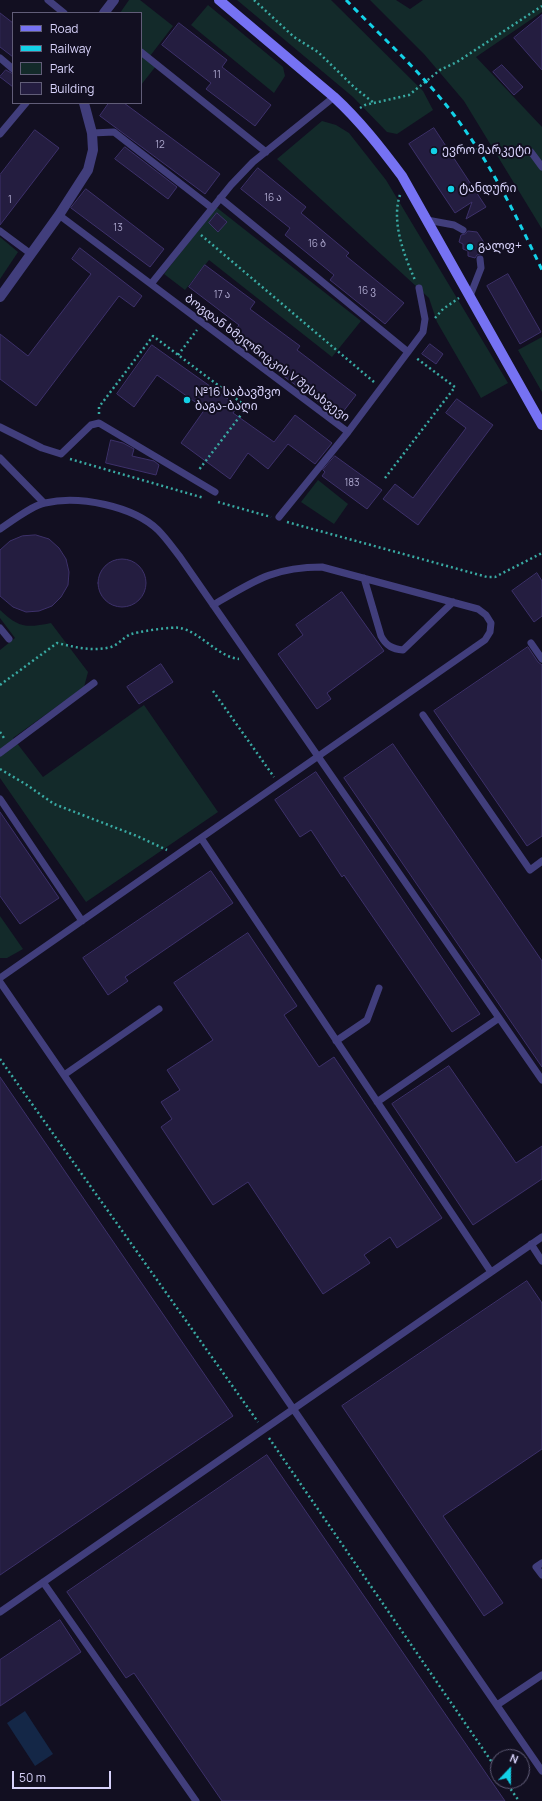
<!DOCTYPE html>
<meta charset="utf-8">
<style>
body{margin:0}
#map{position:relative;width:542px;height:1801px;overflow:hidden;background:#120f21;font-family:Manrope,sans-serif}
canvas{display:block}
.legend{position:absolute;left:12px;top:12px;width:130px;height:92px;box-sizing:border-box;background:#120f21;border:1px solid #615d78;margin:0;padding:5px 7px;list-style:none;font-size:12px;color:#d8d3fb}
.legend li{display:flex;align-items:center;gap:8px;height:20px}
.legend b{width:20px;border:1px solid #615d78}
.north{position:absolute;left:490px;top:1749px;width:40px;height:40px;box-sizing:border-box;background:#120f21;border:1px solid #615d78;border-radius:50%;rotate:22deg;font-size:11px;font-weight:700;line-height:16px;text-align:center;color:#d8d3fb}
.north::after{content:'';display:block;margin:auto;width:14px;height:18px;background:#13d1e7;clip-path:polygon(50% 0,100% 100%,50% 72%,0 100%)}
.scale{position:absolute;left:12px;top:1771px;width:99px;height:18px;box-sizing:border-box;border:2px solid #d8d3fb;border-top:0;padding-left:5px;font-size:12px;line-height:14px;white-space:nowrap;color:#d8d3fb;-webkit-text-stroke:3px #120f21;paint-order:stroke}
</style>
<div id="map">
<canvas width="542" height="1801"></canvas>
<ul class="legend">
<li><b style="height:5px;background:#7672f3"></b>Road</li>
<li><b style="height:5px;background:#13d1e7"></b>Railway</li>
<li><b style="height:11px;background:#132a2a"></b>Park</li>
<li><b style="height:11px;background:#241d40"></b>Building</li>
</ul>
<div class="north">N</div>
<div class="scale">50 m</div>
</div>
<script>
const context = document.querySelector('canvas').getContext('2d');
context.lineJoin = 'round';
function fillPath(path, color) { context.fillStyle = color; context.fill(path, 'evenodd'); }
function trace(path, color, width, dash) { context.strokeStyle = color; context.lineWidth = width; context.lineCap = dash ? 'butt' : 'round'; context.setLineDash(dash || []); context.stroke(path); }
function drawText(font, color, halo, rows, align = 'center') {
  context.font = font + ' Manrope,"Noto Sans Georgian",sans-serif'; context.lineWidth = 4; context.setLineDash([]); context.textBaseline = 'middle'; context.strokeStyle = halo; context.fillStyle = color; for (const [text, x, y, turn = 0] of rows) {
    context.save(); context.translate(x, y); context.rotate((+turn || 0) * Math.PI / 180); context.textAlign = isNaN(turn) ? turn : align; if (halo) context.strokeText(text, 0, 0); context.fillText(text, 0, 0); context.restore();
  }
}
fillPath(new Path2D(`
 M129,0H140L173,26L147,60L156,66L141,85V13H120Z
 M237,0H331L423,91L433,110L397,134L387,132L353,97Z
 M370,0H396L410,9L423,0H542V12L476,57L542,127V229L464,101L424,54Z
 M208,5L283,67L285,76L274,93L191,25Z
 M322,121L336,125L349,133L386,180L508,383L481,398L437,322L429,298L277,159Z
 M216,207L361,321L332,357L209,260L185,290L164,274Z
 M0,237L18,252L0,279Z
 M542,337V392L518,350Z
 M318,480L348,504L334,524L301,502Z
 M0,610C19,628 26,628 51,623L88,672L84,687L13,738L43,777L144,705L218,812L86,902L0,778V650L15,638L0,618Z
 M0,916L23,949L7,958H0Z`), '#132a2a');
fillPath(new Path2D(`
 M25,1711L53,1754L35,1766L7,1723Z`), '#142747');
const building = new Path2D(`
 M0,13L13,23V57L0,47Z
 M542,15V70L514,38Z
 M179,23L227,60L222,67L271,105L255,126L206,89L211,83L162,45Z
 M502,65L523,87L514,95L493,72Z
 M6,70L13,74V87L0,77Z
 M109,103H124L220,174L205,194L100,116Z
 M434,128L486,207L466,219L472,202L455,213L409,144Z
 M35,130L59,148L0,225V175Z
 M125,147L177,187L168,199L115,159Z
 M258,168L306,207L301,213L349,253L346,256L404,303L385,324L330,280L334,275L285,235L290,228L241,189Z
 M86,189L164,249L150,267L71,208Z
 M217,213L227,222L218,232L209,223Z
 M468,231L477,232L485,244L481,254L477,255L475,258L468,256V251L463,249V244L459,242L461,235L465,234Z
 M80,248L142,296L134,307L119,296L36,406L0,379V334L28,356L91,274L72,259Z
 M205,265L255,302L250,309L300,346L297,350L356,395L339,417L282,375L286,370L234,331L239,325L189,287Z
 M508,274L541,332L520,344L487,286Z
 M430,344L443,354L436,364L422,354Z
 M152,345L238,406L233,413L274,442L295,415L332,443L315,464L288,444L268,469L248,453L230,479L181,443L205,409L157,375L134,407L117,394Z
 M457,399L493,425L418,525L383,499L395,484L413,498L466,428L446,413Z
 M111,440L123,443L134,449L132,456L154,461L159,465L156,475L106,463Z
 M335,456L382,490L367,509L322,476L325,472L323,470Z
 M36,535L49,539L59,548L66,559L69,572L68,585L61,597L52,606L39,611L26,612L13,607L0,596V550L10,541L22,536Z
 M98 583a24 24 0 1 1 48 0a24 24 0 1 1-48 0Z
 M537,573L542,581V616L534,622L512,591Z
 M342,592L384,651L327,693L331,699L317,709L278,654L303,635L296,625Z
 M528,647L538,662L542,665V836L527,846L434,711Z
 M161,664L173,682L139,704L127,687Z
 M393,744L542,961V1067L344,778Z
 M316,772L480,1014L452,1032L344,875L342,877L311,830L300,837L275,800Z
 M0,812L59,898L20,924L0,896Z
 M211,871L233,903L125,977L128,981L108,995L83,958Z
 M248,933L297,1006L284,1015L319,1067L334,1057L442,1218L397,1248L390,1237L364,1255L370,1263L323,1294L248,1182L213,1205L161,1127L172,1119L161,1102L180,1090L167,1070L213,1040L174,983Z
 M449,1066L516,1163L542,1146V1179L473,1225L392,1104Z
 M0,1077L233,1416L0,1575Z
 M527,1281L542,1303V1449L443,1516L503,1603L484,1616L342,1406Z
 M267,1455L505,1801H222L134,1673L126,1678L67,1592Z
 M60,1620L81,1652L0,1706V1660Z`);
fillPath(building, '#241d40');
trace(building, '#3d316a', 1);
trace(new Path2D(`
 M254,0L294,37L318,52L355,88L374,103
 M360,108L365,105L409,95L440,70L457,62L542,6
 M400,195C391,222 404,255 415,280
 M201,235L374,382
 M435,318L443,309L459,298
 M178,355L197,330
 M99,414V407L153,336L247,407L198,471
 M70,459L204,498
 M385,478L455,387L415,357
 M218,502L271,517
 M287,522L487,577H495L542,553
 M0,685L57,643C75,647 92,652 111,647C118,645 123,638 129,635C134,632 175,626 180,628C199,631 218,657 239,659
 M213,691L274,777
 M0,732L4,738
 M0,769L27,785L54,804L137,836L167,850
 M0,1059L258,1422
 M269,1438L498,1771
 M505,1781L519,1801`), '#39aaa3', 2.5, [2, 3]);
trace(new Path2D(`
 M48,0L64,13
 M141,52L266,152
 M0,58L13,69
 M92,133L114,132L212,208
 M0,134L26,103
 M531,152L542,167
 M220,198L408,352
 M59,215L348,432L423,332L425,319L419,288
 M427,220L454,225L463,230
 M0,231L31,254
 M151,284L231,185L253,162L334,97
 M470,296L481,268L480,259
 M0,427L42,448L61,454L91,425L99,423L215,492
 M0,458L44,503
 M279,517L348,432
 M0,529C12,521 31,506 45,503C79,495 133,506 158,530C166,538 173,548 180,557L542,1080
 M364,578L381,636C386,646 393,649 403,650L453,602
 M0,628L9,639
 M531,643L542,659
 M423,715L530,870L542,861
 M0,753L94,683
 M0,799L82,921
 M201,838L491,1272
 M0,978L485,640L490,632L491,623L486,615L478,609L322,567C273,567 254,581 213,605
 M0,982L542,1771
 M336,1041L367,1020L379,988
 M64,1075L159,1009
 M377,1102L499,1018
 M531,1244L542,1261
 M542,1563L536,1567L542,1575
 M43,1582L196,1801
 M0,1612L542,1237
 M497,1705L542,1675`), '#413e7c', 7);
trace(new Path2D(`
 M104,13L114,0
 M0,297L59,215L88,170L93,150L92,133L84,103`), '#413e7c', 10);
trace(new Path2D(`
 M219,0L334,97C360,121 381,148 402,176L542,425`), '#7672f3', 10);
trace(new Path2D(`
 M346,0C383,38 422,73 454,115C490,162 517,217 542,270`), '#13d1e7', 3, [6, 5]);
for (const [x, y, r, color] of [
 [434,151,4,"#13d1e7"],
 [451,189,4,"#13d1e7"],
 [470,247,4,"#13d1e7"],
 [187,400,4,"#13d1e7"]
]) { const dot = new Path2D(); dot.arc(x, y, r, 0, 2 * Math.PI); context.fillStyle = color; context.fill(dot); trace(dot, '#120f21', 1.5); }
drawText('10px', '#aba6cc', null, [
 ["11",217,75],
 ["12",160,145],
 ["16 ა",273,198],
 ["1",10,200],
 ["13",118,228],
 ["16 ბ",317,244],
 ["16 ვ",367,291],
 ["17 ა",222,295],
 ["183",352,483]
]);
drawText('12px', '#d8d3fb', '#120f21', [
 ["ევრო მარკეტი",442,151],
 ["ტანდური",459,189],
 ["გალფ+",478,247],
 ["№16 საბავშვო",195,393],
 ["ბაგა-ბაღი",195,407]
], 'left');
drawText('12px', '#d8d3fb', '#120f21', [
 ["ბოგდან ხმელნიცკის V შესახვევი",267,358,37]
]);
</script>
